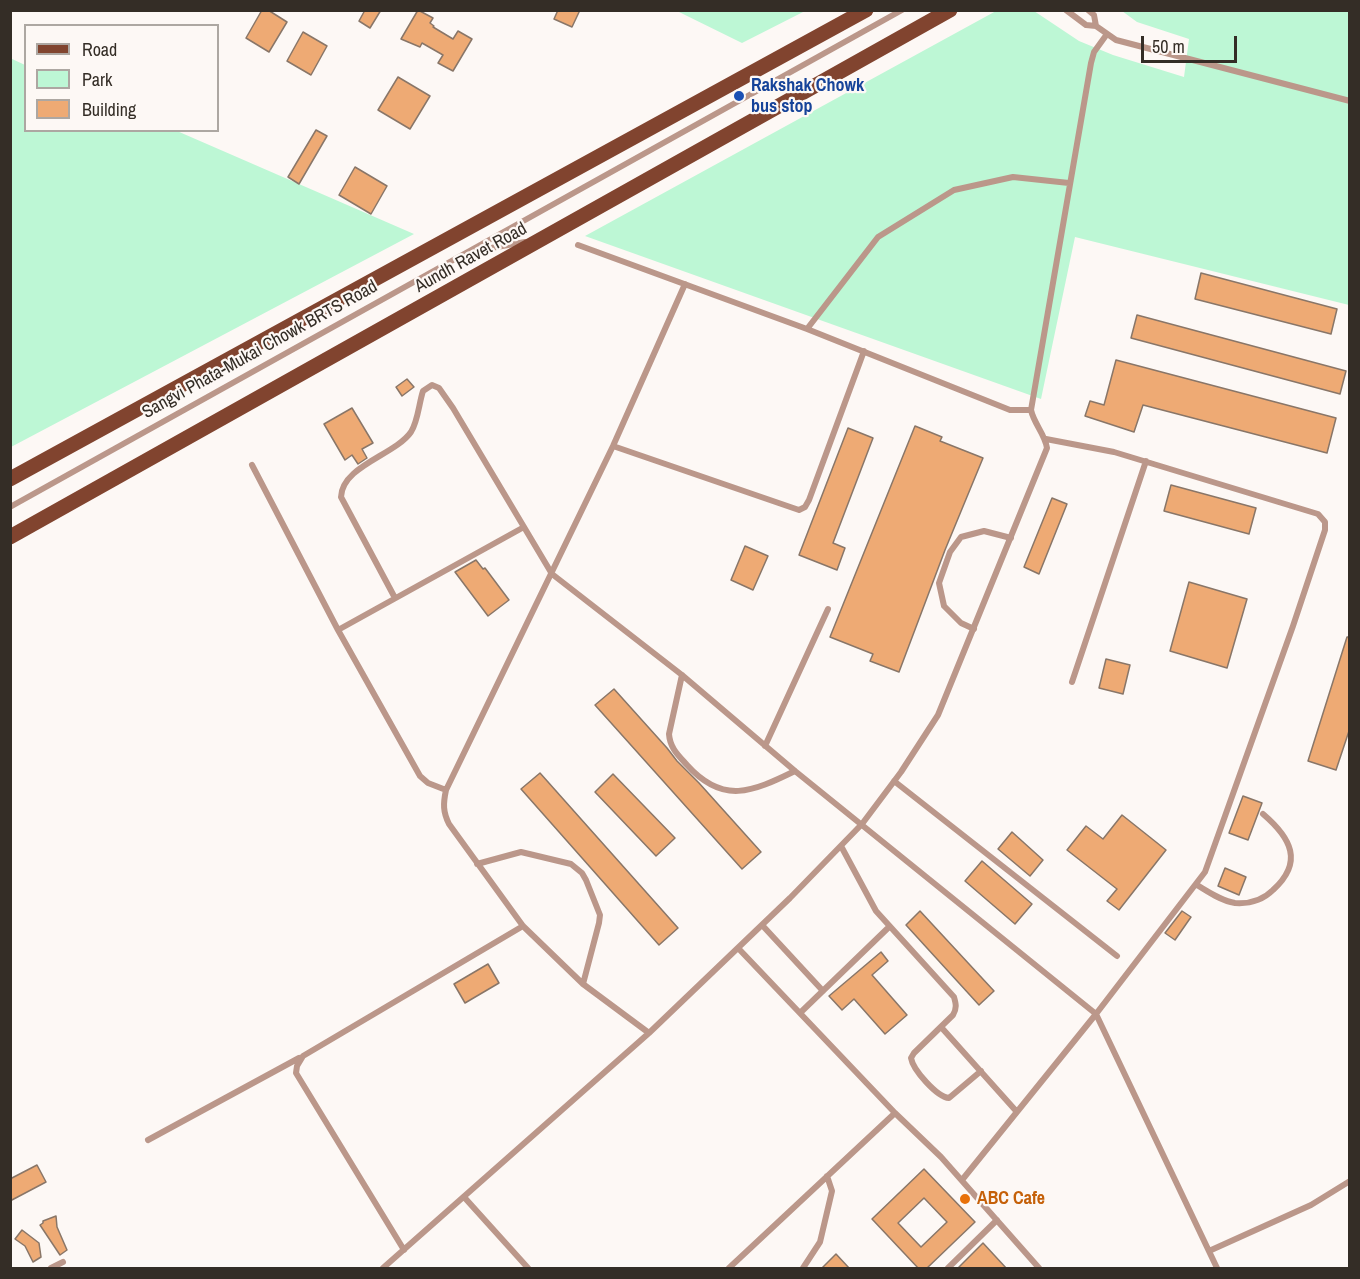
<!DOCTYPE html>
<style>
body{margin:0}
#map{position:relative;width:1360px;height:1279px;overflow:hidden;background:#fdf8f5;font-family:"Archivo Narrow",sans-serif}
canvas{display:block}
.frame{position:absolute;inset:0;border:12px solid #342d26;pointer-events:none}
.legend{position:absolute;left:24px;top:24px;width:195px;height:108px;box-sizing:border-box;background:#fdf8f5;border:2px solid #ada7a2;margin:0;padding:8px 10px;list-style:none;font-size:18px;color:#342d26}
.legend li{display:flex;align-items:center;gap:12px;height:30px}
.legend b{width:30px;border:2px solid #ada7a2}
.scale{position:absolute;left:1141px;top:36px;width:96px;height:27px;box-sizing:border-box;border:3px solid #342d26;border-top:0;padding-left:8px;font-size:18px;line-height:21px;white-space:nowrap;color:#342d26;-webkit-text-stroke:4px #fdf8f5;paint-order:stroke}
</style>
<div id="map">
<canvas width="1360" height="1279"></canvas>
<div class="frame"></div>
<ul class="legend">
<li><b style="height:8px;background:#81442f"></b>Road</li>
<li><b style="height:16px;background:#bdf7d5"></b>Park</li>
<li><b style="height:16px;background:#eeaa74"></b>Building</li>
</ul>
<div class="scale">50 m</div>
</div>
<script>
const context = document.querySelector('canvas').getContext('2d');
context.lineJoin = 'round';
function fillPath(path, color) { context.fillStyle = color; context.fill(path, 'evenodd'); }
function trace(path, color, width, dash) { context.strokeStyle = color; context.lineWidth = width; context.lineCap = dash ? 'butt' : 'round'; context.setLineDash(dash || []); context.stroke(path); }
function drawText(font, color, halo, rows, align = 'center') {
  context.font = font + ' "Archivo Narrow",sans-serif'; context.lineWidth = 4.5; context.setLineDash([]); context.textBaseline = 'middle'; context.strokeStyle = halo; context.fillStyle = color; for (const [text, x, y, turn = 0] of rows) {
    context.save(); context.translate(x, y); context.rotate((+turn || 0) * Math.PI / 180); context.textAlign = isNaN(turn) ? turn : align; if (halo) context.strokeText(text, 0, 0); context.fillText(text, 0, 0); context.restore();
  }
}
fillPath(new Path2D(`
 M677,11H805L742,43Z
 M996,11H1034L1079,41L1113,55L1184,77L1189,39L1137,22L1122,11H1349V305L1075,237L1041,399L585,236Z
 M10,58L25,65L26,130L177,131L414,234L11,447Z`), '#bdf7d5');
const building = new Path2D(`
 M262,10H268L287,22L269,52L246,38Z
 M365,10H381L370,28L359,21Z
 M418,10L433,18L430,23L434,26L433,27L453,39L458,31L472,39L453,71L438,63L443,55L422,43L420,47L401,39Z
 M558,10H580L572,27L554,19Z
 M303,32L327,46L311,75L287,61Z
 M398,77L430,96L410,129L378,110Z
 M316,130L327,136L299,184L288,177Z
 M355,167L387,186L371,214L339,195Z
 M1201,273L1337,309L1331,334L1195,299Z
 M1137,315L1346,371L1340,394L1131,338Z
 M1116,360L1336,418L1327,453L1143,405L1134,432L1085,416L1090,401L1104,405Z
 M407,379L414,387L402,396L396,387Z
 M352,408L373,443L362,449L367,458L358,464L352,455L345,460L324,424Z
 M915,426L942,437L940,441L983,458L945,550L899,672L870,661L873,654L830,637Z
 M848,428L873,438L833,543L845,548L837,570L799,555Z
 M1171,485L1256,508L1249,534L1164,511Z
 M1052,498L1067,504L1039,574L1024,567Z
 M745,546L768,556L753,590L731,580Z
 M476,560L483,569L485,568L509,600L488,616L455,572Z
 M1189,582L1247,599L1227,668L1170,651Z
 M1347,637H1350V728L1336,770L1308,761Z
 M1106,659L1130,665L1123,694L1099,688Z
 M614,689L667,748L677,761L699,783L761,852L742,869L595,705Z
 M540,773L678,928L659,945L521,789Z
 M613,774L675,838L656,856L595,792Z
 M1243,796L1262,803L1248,840L1229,833Z
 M1122,815L1166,850L1119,910L1107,901L1117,889L1067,850L1086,826L1103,839Z
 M1012,832L1043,860L1030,876L998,849Z
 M982,861L1032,904L1015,924L965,881Z
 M1225,868L1246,877L1239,895L1218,886Z
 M920,911L994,991L979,1005L906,925Z
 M1182,911L1191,917L1175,940L1165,933Z
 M881,952L888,961L872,975L907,1015L885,1034L854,999L842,1010L829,996Z
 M488,964L499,983L465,1003L454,984Z
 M37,1165L46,1182L10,1201V1179Z
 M924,1169L975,1222L926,1269H919L872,1219ZM924,1198L947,1222L921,1247L898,1223Z
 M56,1216L57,1227L67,1250L60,1255L40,1225L43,1223V1221Z
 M22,1230L39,1243L41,1257L33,1262L25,1246L15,1239Z
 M983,1243L1007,1269H957Z
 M836,1254L850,1269H821Z`);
fillPath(building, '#eeaa74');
trace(building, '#897668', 1.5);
trace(new Path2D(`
 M1066,10L1086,25L1096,26L1116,40L1350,101
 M1088,10L1094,15L1096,26
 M578,245L807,329
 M474,251L525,242
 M1031,410H1010L1000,406L807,329L878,237L954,190L1013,177L1069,183
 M613,446L799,510L805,507L809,500L864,351
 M252,465L338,630L420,776L428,783L446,790
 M10,507L902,10
 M395,598L341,497C342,466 395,455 411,432C418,421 419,403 423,391L432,385L439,388L453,408L552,574L682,675L795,771L1096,1014L1205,872L1293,626L1325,530V522L1318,514L1114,452L1046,439
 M974,629L961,623L944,606L939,583L950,552L961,537L984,531L1011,538
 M338,630L524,527
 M682,675L669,734C670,748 678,755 687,765C723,805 752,792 795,771
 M1072,682L1146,461
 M765,746L828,609
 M894,781L1117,956
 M841,846L876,911L954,997C956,1004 957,1008 953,1015L914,1053L911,1058C913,1070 937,1097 949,1098L981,1071
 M477,864L521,852L571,864L582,873L586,880L600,915L599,923L583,984
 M1197,885C1208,892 1222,901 1235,903C1250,904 1262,901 1273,890C1304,862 1291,838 1263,814
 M762,925L823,991
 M738,948L895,1113L941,1157L1039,1268
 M800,1013L889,927
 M941,1027L1017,1112
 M649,1033L583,984L523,926L449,824C443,812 443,804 446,790L613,446L685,284
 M148,1140L299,1058
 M962,1180L1096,1014L1217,1268
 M464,1197L528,1268
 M404,1250L296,1073L297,1066L303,1056L523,926
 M1209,1251L1311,1205L1350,1181
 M51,1268L63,1262
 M383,1268L649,1033L790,898L862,824L901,772L938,715L1047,448C1045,434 1034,424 1031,410L1091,63L1094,52L1107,34
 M729,1268L895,1113
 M803,1268L820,1242L832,1191L827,1176
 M948,1268L997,1220`), '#bb978a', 6);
trace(new Path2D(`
 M10,479L866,10
 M10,537L950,10`), '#81442f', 15);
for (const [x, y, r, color] of [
 [739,96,6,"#1a4fb4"],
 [965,1199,6,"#e8710a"]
]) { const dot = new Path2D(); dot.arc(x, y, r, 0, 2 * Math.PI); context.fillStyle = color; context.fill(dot); trace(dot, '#fdf8f5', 2); }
drawText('bold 18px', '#164399', '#fdf8f5', [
 ["Rakshak Chowk",751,86],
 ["bus stop",751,107]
], 'left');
drawText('18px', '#342d26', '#fdf8f5', [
 ["Aundh Ravet Road",471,258,-29],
 ["Sangvi Phata-Mukai Chowk BRTS Road",260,350,-29]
]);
drawText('bold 18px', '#c56008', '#fdf8f5', [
 ["ABC Cafe",977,1199]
], 'left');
</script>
